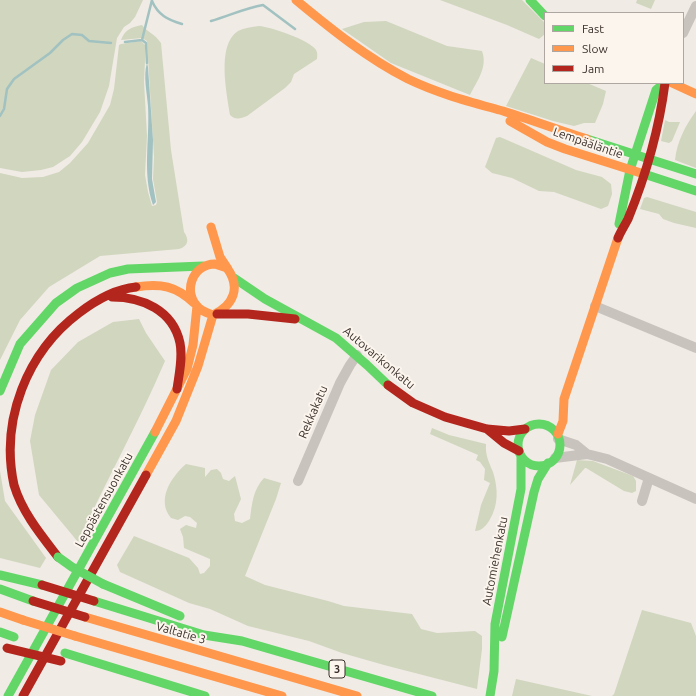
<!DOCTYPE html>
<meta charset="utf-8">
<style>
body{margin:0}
#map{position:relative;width:696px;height:696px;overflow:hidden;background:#f0ebe5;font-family:Ubuntu,sans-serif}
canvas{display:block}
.legend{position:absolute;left:544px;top:12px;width:140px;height:72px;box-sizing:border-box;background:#fbf5ee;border:1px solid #aea6a0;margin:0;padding:5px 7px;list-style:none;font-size:12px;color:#3b302b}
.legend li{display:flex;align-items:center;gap:8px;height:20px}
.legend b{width:20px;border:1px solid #aea6a0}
</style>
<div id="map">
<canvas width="696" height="696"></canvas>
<ul class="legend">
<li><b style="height:5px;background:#63d668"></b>Fast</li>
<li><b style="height:5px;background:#ff974d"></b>Slow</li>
<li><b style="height:5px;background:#b3261e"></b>Jam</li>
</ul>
</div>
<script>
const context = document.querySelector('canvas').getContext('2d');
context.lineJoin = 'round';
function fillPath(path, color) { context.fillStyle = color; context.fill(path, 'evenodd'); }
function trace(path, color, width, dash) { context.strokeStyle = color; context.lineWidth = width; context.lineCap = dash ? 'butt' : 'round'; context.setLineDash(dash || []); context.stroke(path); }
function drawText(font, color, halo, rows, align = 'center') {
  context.font = font + ' Ubuntu,sans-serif'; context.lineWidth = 4; context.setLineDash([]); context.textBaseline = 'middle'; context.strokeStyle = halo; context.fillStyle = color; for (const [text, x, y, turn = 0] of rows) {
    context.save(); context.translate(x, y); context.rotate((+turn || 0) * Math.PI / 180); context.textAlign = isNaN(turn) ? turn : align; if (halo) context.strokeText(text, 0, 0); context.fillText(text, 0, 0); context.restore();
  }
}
fillPath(new Path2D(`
 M0,0H143L135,17L130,23L124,27L117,38L109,86L100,112L82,142L70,156L53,167L41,170L22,172L0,168Z
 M440,0H522L545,23V34L539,39L507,25Z
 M637,0H655L651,9L636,3Z
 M386,21L447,46L482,51C488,67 477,81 470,95L391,63L342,29L364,22Z
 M142,25C148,33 154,33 161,43L171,150L184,232C189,239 189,246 179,249L100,256L49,287L20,320L0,360V173L22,178L43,177L59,172L70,163L88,143L110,105L114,89L119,45L121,44L141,41L145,45V61L144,82L147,136L145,175L148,192L152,206L156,205L157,202L153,179L154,157L147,41L142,38L121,40C125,29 132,27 142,25Z
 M259,26C271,27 310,40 316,50C318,53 317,56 317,59L294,74L291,82L285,88L247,116C240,119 235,120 230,115C227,94 216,45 238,31C244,28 252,27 259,26Z
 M531,58L545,64V83H587L606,91L603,104L595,123H584L574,126L553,121L506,106Z
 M696,111V168L675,160C677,142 685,126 696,111Z
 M665,120L669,122H680L672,141L669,143L661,141Z
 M500,137L576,170L602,177L611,184L612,194L608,206L601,209L554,192L539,191L512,178L492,173L485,167L496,138Z
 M647,197L696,212V228L674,223L663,219L659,214L640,209L644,198Z
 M139,319L146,333L165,361C139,422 106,481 78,542L39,495L30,441L35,415L51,370L78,342L113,322Z
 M432,428L449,435L486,444C485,455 489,462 493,472C498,488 499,505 489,521C486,526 481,531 475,531L481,505L490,483L484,480L485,469L480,462L476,460L478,455L430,434Z
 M577,460L593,461L633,476L636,481V491L632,493L624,491L586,468H585L570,485Z
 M186,464L205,468V477L211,470L217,469L221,473L223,479L229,481L235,476L241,499L234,514L235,521L242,523L250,519C252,503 253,490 264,478L281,483L276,499L245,576L265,585L328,601L344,606L412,614L421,629L437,633L475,631L482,636V649L477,689L384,665L342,653L309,641L248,626L210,609L189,603L120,572L117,565L134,536L189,558L198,568L200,574L204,573L210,566V559L184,548L183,537L180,529L186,525L196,528L197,523L190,517L185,516L178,520L171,518C156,500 171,477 186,464Z
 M0,471L5,501L46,558L40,568L0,558Z
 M642,610L691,623L696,636V696H612L614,694Z
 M516,679L592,696H512Z`), '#d1d6bf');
fillPath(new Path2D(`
 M147,63L148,67L153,140L152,179L156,202L153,205C142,173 150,139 148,106C147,92 143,76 147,63Z`), '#a1c2c1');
trace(new Path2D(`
 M152,1C158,15 168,20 182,24
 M211,21C229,16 245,8 263,5L295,29
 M142,40L146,43L147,63
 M125,42L142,40L152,0
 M0,116L4,109L7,89L14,79L50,53L63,40L72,34L82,35L89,41L111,43`), '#a1c2c1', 2.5);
trace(new Path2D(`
 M683,33L696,6
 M595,306L696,348
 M558,439L576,445L587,454
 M555,458L587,454L607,459L696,499
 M298,481L340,383L350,365L357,355
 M642,501L649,478`), '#c9c3be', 10);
trace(new Path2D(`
 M530,0L545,16
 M587,139L649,159
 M649,159L696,174
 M644,174L696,191
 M619,224L630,170L656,90L662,85
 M234,278L265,299L336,338L367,365L388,385
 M0,391L20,344L56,303L77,288L110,273L128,269L203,266
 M518 445a21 21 0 1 1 42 0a21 21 0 1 1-42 0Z
 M0,575L42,585
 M103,584L180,616
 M0,589L33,601
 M94,601L204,635L242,641L432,696
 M0,632L14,637
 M502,637L534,492L538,479L548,463
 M65,653L205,696
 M8,696L155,432
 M490,696L494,671L495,624L521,489V456`), '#63d668', 9);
trace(new Path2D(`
 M296,0C331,29 367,58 408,79C439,94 471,102 503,111C531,120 559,130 587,139
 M672,83L696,94
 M510,121L547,142L565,149L644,174
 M211,227L220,257L228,269
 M215,264L227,268C241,287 234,305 213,315C208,313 203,312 199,308C182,293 192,264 215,264Z
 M136,287C161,283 176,286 194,303
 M155,432L187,369L193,345L197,306
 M558,434L563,421L564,399L618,238
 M146,475L176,421L198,366L213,315
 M0,612L23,620
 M85,617L357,696
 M75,636L282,696`), '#ff974d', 9);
trace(new Path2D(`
 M618,238C621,231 625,225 628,219C646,175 659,130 665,83
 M112,297C142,297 173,310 180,343C183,358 179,374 177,389
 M217,314H248L295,319
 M388,385L413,403L445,417L487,429L509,431L525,429
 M487,429L504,443L519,451
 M58,557C41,535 22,512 14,485C0,420 27,352 79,313C96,300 115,289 136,287
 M23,696L146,475`), '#b3261e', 9);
trace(new Path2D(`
 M58,557L72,567L103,584`), '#63d668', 9);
trace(new Path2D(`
 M23,620L75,636`), '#ff974d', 9);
trace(new Path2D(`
 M42,585L94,601
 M33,601L85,617
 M7,648L61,661`), '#b3261e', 9);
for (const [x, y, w] of [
 [337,669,16]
]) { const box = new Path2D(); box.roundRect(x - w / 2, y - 9, w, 18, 3); context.fillStyle = '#fbf5ee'; context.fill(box); trace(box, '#3b302b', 1); }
drawText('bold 11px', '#3b302b', null, [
 ["3",337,669]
]);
drawText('12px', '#3b302b', '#fbf5ee', [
 ["Lempääläntie",588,143,19],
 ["Autovarikonkatu",379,358,40],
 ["Rekkakatu",313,412,-67],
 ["Leppästensuonkatu",104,500,-61],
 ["Automiehenkatu",495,561,-79],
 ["Valtatie 3",181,633,16]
]);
</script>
